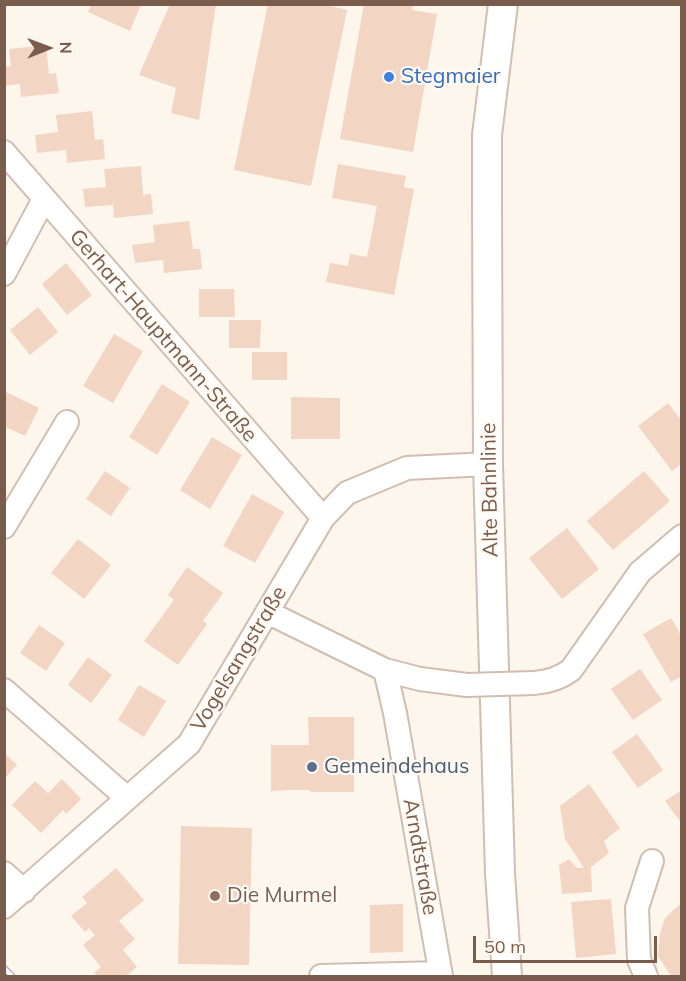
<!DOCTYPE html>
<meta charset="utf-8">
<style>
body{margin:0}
#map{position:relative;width:686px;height:981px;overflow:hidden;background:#fdf6ec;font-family:Mulish,sans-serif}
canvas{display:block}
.frame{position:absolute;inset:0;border:6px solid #7a5c4d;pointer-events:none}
.north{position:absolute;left:18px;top:18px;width:60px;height:60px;-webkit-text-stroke:4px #fffaf3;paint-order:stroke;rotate:89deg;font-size:16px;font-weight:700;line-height:24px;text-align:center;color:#7a5c4d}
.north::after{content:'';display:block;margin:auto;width:21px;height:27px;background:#7a5c4d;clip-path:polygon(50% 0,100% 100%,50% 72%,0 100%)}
.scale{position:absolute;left:473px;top:936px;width:184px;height:27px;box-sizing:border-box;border:3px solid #7a5c4d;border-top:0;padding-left:8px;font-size:18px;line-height:21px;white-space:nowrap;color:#7a5c4d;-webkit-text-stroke:4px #fffaf3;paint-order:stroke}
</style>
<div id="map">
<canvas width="686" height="981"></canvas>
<div class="frame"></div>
<div class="north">N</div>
<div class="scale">50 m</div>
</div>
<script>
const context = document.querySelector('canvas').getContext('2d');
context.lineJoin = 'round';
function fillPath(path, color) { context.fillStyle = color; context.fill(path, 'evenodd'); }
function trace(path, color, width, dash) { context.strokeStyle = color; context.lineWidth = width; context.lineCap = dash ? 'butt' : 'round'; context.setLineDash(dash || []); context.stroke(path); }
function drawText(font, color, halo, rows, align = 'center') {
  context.font = font + ' Mulish,sans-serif'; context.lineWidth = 4.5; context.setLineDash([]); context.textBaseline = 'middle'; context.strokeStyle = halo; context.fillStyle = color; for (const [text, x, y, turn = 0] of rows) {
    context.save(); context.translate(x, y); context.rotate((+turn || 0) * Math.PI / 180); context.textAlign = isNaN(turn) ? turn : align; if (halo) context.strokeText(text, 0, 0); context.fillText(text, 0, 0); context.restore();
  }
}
fillPath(new Path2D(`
 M92,4H141L130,31L88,12Z
 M170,4H216L199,120L171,113L176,88L139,75Z
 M268,4H322L347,10L311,186L234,170Z
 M364,4H413L412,10L437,14L413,152L340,139Z
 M46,45L49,74L56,73L59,93L21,97L20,84L4,86V67L11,66L9,49Z
 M92,111L95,140L103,139L105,159L67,163L66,150L37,153L35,135L58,132L56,115Z
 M338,164L406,176L404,187L414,189L394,295L326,282L330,263L348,266L350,254L367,257L377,206L332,198Z
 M141,166L143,195L151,194L153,214L114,218L113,205L85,207L83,189L106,187L104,169Z
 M189,221L193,249H200L202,269L164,273L163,260L135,263L132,245L155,242L153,225Z
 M66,263L92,295L67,315L42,284Z
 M199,289H234L235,317H199Z
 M38,307L58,332L30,355L10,330Z
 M229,320H261L260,348H229Z
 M114,334L143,351L113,403L83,386Z
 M252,352H287V380H252Z
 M162,384L190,402L157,455L129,437Z
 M4,391L39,408L25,436L4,426Z
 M291,397L340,398V439H291Z
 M668,403L682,421V463L672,471L638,426Z
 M212,437L242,455L210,509L180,490Z
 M105,471L130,488L111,516L86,499Z
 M644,471L670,501L613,550L587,521Z
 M252,494L284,512L255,563L223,546Z
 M567,528L599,569L562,599L529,558Z
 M78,539L111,565L84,599L51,573Z
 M187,567L223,593L203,621L207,624L178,665L144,641L174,600L168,595Z
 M671,618L682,637V676L671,682L643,634Z
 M39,625L65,643L46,671L20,653Z
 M88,657L112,675L91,703L68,685Z
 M640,669L662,700L633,720L611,689Z
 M139,685L166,701L144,737L118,720Z
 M308,717H354V792H310V790H292L271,791V745H309Z
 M637,734L663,770L638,788L612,752Z
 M5,754L17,765L5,778Z
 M62,779L81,799L66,814L63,810L41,833L12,805L35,781L48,793Z
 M589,784L620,828L604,841L609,853L591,867L592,892L562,894L559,865L569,859L577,868H584L565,839L560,806Z
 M682,790V824L665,801Z
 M181,826L252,828L249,965L178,964Z
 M116,868L144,900L119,921L135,939L123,950L137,967L126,976H98L94,973L101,967L83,945L95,935L89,928L85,932L71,916L87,903L82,897Z
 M611,899L616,954L576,958L571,902Z
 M682,902V976H671L658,956L660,933L665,918Z
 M403,904V952L370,953V905Z`), '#f3d5c3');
const minor = new Path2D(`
 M4,152L323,518
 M4,274L44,199
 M4,527L67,422
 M267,612L385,670L420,679L467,685
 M385,670L395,713L441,976
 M534,683C548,682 559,679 571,670L640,572L682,536
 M4,690L127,798
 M4,873L24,891
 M4,907L189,744L323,518L347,493L407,468L488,464
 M321,976L440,973
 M646,976L639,960L637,908L652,861`);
const tertiary = new Path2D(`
 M503,4L487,135V204L488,464L500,873L507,976`);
trace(minor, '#d1beb0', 26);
trace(tertiary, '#d1beb0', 32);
trace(minor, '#fff', 22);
trace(tertiary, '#fff', 28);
const rail = new Path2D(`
 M4,968L12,976`);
trace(rail, '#b9a8c9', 7);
trace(rail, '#fffaf3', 4.5, [14]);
const minorBridge = new Path2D(`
 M467,685L534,683`);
trace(minorBridge, '#d1beb0', 26, []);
trace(minorBridge, '#fff', 22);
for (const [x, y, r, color] of [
 [389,77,6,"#3f7fe0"],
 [312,767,6,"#5c6f8a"],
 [215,896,6,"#8d6e63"]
]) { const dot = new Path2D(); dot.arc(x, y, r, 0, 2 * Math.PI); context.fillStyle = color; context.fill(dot); trace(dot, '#fffaf3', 2); }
drawText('21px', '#366cbe', '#fffaf3', [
 ["Stegmaier",401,77]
], 'left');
drawText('21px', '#7a5c4d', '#fffaf3', [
 ["Gerhart-Hauptmann-Straße",163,336,49],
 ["Alte Bahnlinie",490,490,-91],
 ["Vogelsangstraße",239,659,-59],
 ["Arndtstraße",420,857,80]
]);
drawText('21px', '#4e5e75', '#fffaf3', [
 ["Gemeindehaus",324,767]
], 'left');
drawText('21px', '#785e54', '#fffaf3', [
 ["Die Murmel",227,896]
], 'left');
</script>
